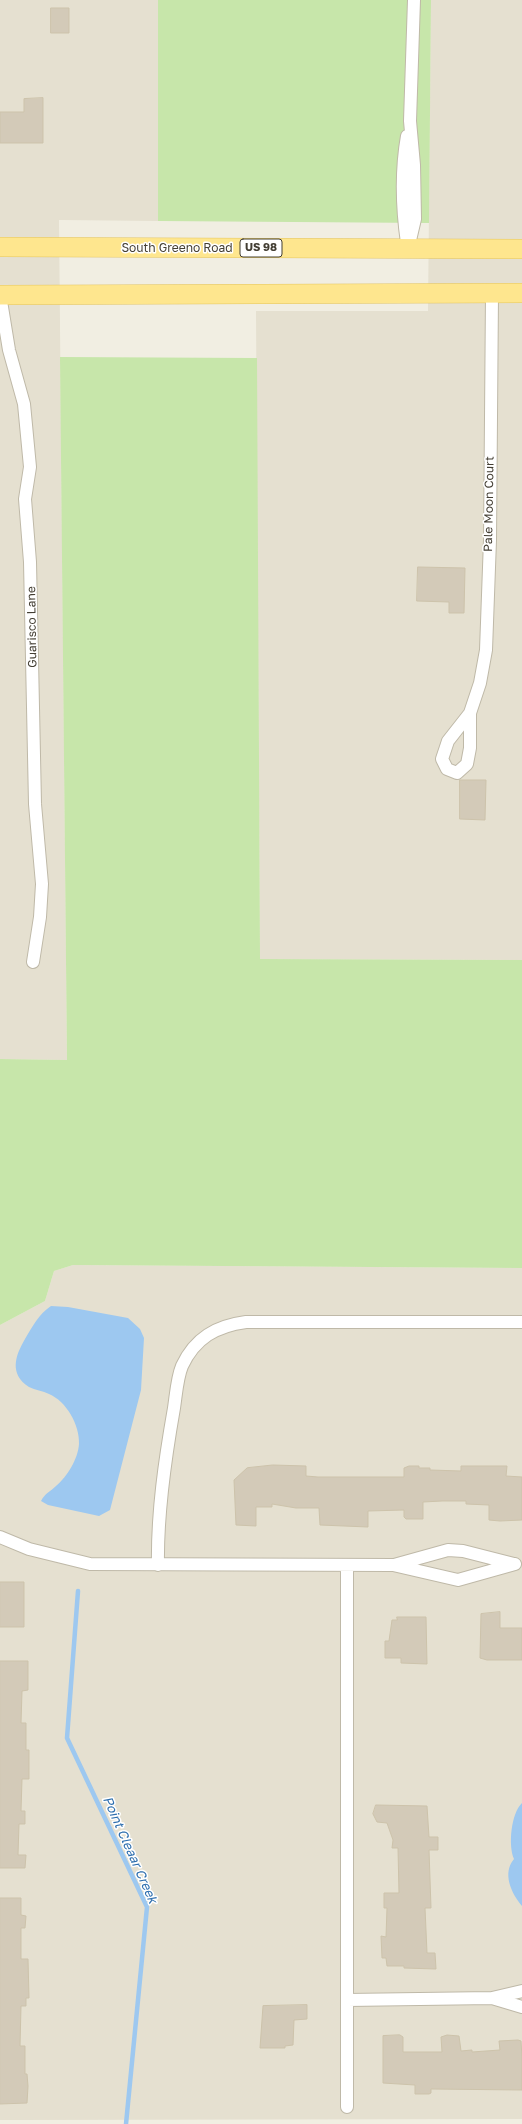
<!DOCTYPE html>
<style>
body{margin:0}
canvas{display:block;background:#f1eee2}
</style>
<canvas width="522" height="2124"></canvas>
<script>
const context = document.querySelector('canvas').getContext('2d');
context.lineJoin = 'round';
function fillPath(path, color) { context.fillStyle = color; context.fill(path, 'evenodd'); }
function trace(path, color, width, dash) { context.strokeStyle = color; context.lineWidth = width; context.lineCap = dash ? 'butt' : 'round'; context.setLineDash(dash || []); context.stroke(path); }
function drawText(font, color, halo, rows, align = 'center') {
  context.font = font + ' "Golos Text",sans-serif'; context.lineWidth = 3; context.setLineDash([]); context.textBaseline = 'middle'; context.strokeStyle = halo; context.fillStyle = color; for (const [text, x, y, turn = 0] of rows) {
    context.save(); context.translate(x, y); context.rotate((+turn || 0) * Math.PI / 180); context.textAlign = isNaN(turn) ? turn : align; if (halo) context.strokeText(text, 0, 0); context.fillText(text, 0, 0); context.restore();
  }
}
fillPath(new Path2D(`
 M0,0H158V221L59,220L67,1060L0,1059Z
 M431,0H522V960L260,959L256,311H428Z
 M73,1265L522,1268V2119L0,2120V1325L45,1301L54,1271Z`), '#e5e0d0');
fillPath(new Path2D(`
 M158,0H431L429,223L158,221Z
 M60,357L257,358L260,959L522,960V1268L73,1265L54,1271L45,1301L0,1325V1059L67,1060Z`), '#c7e6aa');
fillPath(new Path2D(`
 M51,1306L68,1307L128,1318L140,1329L144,1338L141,1390L110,1510L99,1516L48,1505L41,1501C45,1493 50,1492 56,1486C67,1477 78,1459 79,1444C80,1425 66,1401 49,1394C43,1391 35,1390 29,1387C9,1374 15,1356 25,1339C32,1327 39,1314 51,1306Z
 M522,1803V1906C511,1893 502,1873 514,1859C508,1846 511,1813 522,1803Z`), '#9dc8f0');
trace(new Path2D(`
 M78,1591L67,1738L147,1907L126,2124`), '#9dc8f0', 4.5);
const building = new Path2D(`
 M51,8H69V33H51Z
 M43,98V143H0V112H24V99Z
 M418,567L465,568L464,613H449V602L417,601Z
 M460,780H486L485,820L460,819Z
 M273,1465L306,1466V1476L318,1477H404V1468L409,1466H419V1468H430V1470L461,1471V1466H507L506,1476L522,1477V1520L500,1521L489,1520V1505L466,1504V1501H442L423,1502V1519H406L404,1517V1510L368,1511V1527L320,1525L319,1508H296L272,1504V1507H256V1526L236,1525L234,1480L247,1468Z
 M0,1582H24V1627H0Z
 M500,1612V1628H522V1660H487L480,1658L481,1614Z
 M397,1617H426L427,1664L401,1663V1658H385V1641H389L392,1620H397Z
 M0,1661H28V1690L22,1691L21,1723H26V1750H29V1779H22L21,1811H25V1824H19L18,1855H26L25,1868H0Z
 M376,1805L427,1806L429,1837H438V1850H429L431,1908H425L427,1953H435L436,1969L404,1968V1966H387L386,1958H382L381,1936L386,1937L387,1908H384V1893H399L398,1848H392L393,1840L387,1823L377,1822L373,1814Z
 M0,1898H21V1915L26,1916L25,1928H21V1959H28L29,1998H26V2006H21L20,2046H25V2074H27L28,2086L27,2103L0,2104Z
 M307,2005V2019L294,2020L293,2045L285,2046V2048H260L263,2006Z
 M400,2035L403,2037V2052H442L441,2037L447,2035L459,2036L461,2051L472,2050V2052L500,2050L499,2041L518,2040L521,2041L522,2058V2090L431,2089V2093L429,2094H415V2085L383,2083V2036Z`);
fillPath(building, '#d3cab8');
trace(building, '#cdc3ab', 1);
const street = new Path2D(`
 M407,243C402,208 401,170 407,136
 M408,249L415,219L414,165L410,121L414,0
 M0,295L9,350L24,404L30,467L25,499L30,562L35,804L42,884L40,917L33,962
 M470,713L480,683L486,650L490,540L492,294
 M470,713V748L467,764L457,773L447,769L442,759L448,741Z
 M0,1537L29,1549L90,1564L393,1565L458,1580L515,1564
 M158,1565C157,1513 165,1459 174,1408C176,1395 177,1378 182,1366C195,1338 216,1326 246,1322H522
 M394,1565L448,1550L463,1551L514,1564
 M522,1991L492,1998L522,2007
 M347,2000L492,1998
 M347,2107V1566`);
const primary = new Path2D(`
 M0,247L522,249
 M0,295L522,293`);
trace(street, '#bfb9a8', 14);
trace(primary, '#e3c45f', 20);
trace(street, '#fff', 12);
trace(primary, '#fee68e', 19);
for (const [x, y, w] of [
 [261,248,42]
]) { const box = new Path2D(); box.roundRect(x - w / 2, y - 9, w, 18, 3); context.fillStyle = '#fff'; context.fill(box); trace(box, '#433e33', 1); }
drawText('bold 11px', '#433e33', null, [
 ["US 98",261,248]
]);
drawText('12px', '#433e33', '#fff', [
 ["South Greeno Road",177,248],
 ["Pale Moon Court",489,504,-89],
 ["Guarisco Lane",32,627,-91]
]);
drawText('italic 13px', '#2d6eae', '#fff', [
 ["Point Cleaar Creek",130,1850,66]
]);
</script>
